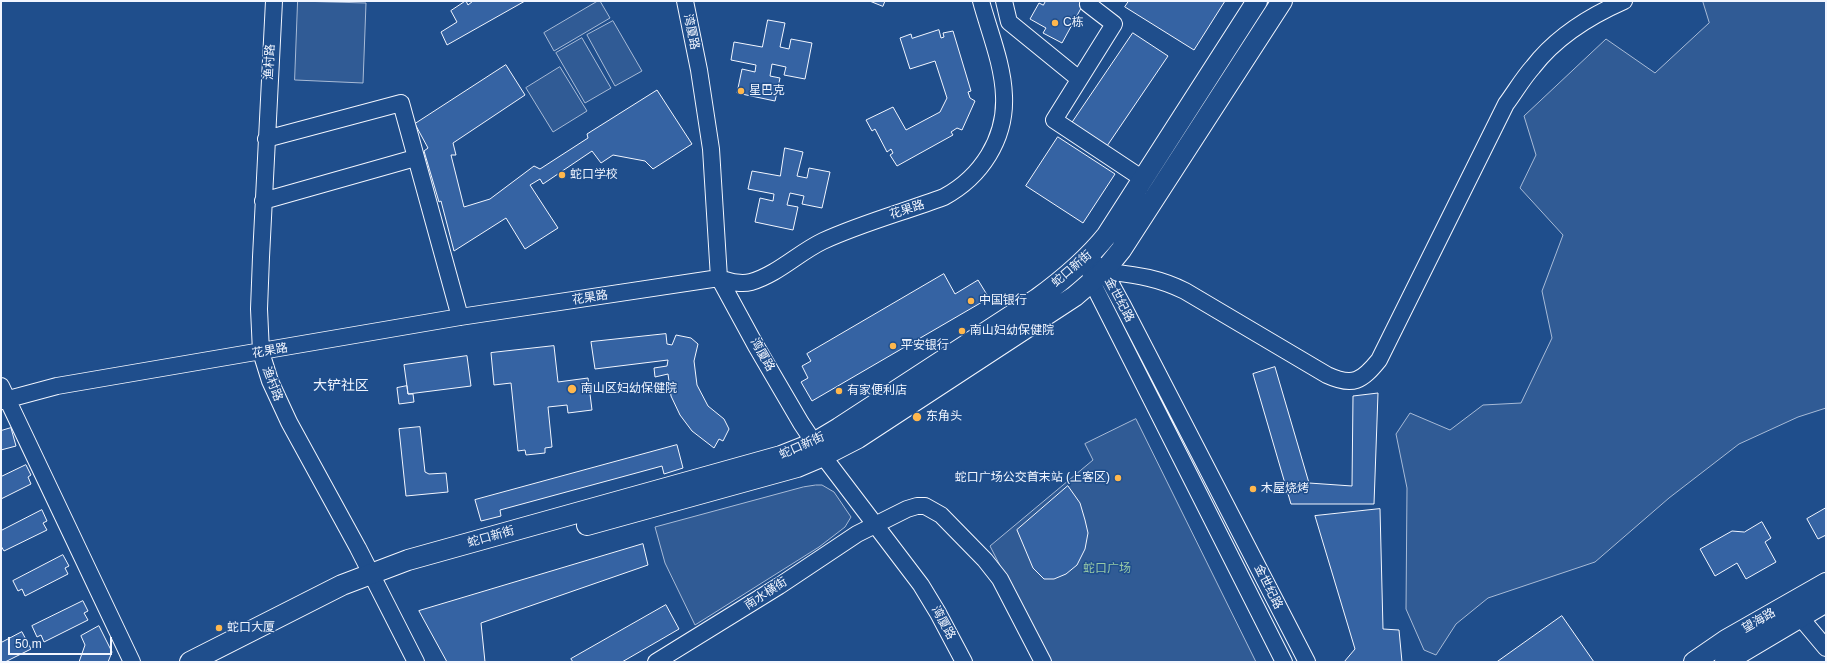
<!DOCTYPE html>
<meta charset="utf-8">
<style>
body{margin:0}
#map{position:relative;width:1827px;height:663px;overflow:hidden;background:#1f4e8c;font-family:Helvetica,sans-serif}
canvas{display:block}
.frame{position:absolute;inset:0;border:2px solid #f2f6ff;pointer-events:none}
.scale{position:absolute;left:8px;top:637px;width:104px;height:18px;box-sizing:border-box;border:2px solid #f2f6ff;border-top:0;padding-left:5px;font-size:12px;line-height:14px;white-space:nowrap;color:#f2f6ff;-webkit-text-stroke:3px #1f4e8c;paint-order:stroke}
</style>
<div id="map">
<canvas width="1827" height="663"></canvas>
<div class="frame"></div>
<div class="scale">50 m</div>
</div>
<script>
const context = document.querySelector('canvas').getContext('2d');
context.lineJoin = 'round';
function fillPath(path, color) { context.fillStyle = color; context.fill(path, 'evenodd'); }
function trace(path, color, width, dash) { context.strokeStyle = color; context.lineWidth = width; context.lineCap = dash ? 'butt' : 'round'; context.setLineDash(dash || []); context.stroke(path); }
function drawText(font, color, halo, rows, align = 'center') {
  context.font = font + ' Helvetica,"Noto Sans SC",sans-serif'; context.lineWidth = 3; context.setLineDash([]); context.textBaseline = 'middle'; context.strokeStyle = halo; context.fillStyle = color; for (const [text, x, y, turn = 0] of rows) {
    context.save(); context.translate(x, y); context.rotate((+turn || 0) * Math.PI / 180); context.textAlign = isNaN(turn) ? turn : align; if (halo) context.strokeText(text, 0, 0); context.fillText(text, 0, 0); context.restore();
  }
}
const built = new Path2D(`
 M298,1L366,3L363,83L295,80Z
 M598,1H600L610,18L554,51L544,33Z
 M1703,1H1826V408L1798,417L1739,444L1669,498L1595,562L1488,598L1456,624L1436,655L1424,650L1406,609L1407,488L1396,434L1410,413L1450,430L1483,405L1521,403L1552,338L1542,291L1563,235L1520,188L1536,155L1524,116L1606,39L1655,73L1709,23Z
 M613,21L642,71L615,86L587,35Z
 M582,38L611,88L585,103L556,53Z
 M560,67L587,111L553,132L526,88Z
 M1136,419L1256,662H1049L990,546L1093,460L1085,444Z
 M816,485H822L834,492L851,517L845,527L819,547L695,625L665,563L655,527L803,487Z`);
fillPath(built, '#305b95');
trace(built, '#a8bbd7', 1);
const building = new Path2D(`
 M466,1L468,5L473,1H525L447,45L441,32L457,22L451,11Z
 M870,1H885L883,6Z
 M1046,1H1085L1062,43L1043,33L1046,28L1030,19L1039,3L1043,5Z
 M1129,1H1225L1194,50L1125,7Z
 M768,20L785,23L780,47L789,49L791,39L812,43L805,79L784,75L786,67L772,64L770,76L780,78L775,101L737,93L742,69L755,72L756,65L731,60L734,42L762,47Z
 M939,30L941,38L944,37L943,33L953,31L971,91L968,92L970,98L975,101L962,130L957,128L951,132L953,135L897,166L890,155L893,153L891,149L887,152L875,129L872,131L866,120L893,107L906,130L940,112L947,98L935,61L910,69L900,38L911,34L912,38Z
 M1133,33L1168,56L1107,146L1072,123Z
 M506,65L525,95L453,143L456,155H451L464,207L490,199L534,166L540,169L588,138L587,134L657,90L692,144L653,169L645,161L613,155L601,163L592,151L543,184L540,179L530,185L558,228L525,249L506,218L454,251L441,201L439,202L424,151L428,148L415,124Z
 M1058,137L1115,174L1083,223L1026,186Z
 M785,148L803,152L797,176L807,178L809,168L830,172L822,208L802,204L804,196L790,193L787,205L798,207L793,230L755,222L760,198L773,201L774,194L748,189L752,171L780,176Z
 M944,274L955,294L978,280L989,298L812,401L801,382L808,378L802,366L811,361L807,354Z
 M666,334L667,344L672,345L676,335L691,338L698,344L694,361L697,385L708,406L724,419L729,429L723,441L719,439L714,448L692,431L680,415L671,396L668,374L655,377L654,368L667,366L668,360L595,369L591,342Z
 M554,346L558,382L588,378L592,410L568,413L567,405L548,407L552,447L545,448V453L526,455L525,450L518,451L511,383L494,385L491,353Z
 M467,356L471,386L408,394L404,365Z
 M1275,367L1309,483L1352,486L1353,396L1378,393L1374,504H1291L1253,374Z
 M407,386L408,394H413L414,402L399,404L397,388Z
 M420,427L425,472L429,474L446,473L448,492L406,496L399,429Z
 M11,428L16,446L1,450V431Z
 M677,445L683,468L664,474L662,466L500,510L501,516L481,521L475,500Z
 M26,465L31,475L28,477L31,484L1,499V477Z
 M1068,486L1080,503L1085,520L1088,533L1085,549L1077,565L1066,574L1054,579H1044L1033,568L1017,530Z
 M1826,508V535L1818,539L1807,519Z
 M1380,509L1383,629L1399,630L1402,662H1344L1355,649L1315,516Z
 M42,510L47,521L43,523L47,530L4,551L1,546V531Z
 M1762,522L1771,538L1765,542L1776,562L1746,579L1737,563L1715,576L1700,549L1732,531L1744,532Z
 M643,544L648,565L481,623L485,662H447L419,611Z
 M63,555L69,566L65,568L68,574L25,596L22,589L18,591L13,581Z
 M83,601L88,611L84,613L88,620L44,642L41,635L37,637L32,626Z
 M666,605L679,629L622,662H573L571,659Z
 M1562,616L1594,662H1497Z
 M99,626L112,652L108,662H79L85,645L81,636Z
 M22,632L31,649L5,662H1V643Z`);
fillPath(building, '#3563a3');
trace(building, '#f2f6ff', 1);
const minor = new Path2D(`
 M274,1L261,257L259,309L261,352L270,381L289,422L358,548L416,662
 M685,1L699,70L711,149L719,278L756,346L801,423L823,456L921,585L938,613L964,662
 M1004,1L1009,22L1079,79
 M1089,1L1088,4L1114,24L1054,120L1143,179
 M266,139L401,103L460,317
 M263,201L415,158
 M1088,257L1104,271L1122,304L1307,662
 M1090,271L1092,282L1284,662
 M1104,271C1135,275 1157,277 1185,291L1327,375C1353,387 1362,381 1379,360L1506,104C1515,92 1523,78 1533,67C1556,37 1590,16 1624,1
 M1,386L132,662
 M1,401L57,386L460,317L719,278C729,281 740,285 751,282C778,274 798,253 823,241C862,223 904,212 944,197C981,177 1006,139 1004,96C1003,64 989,31 981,1
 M1800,617L1826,648
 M656,662L779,586L857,534L907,509L917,506H925L941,515L985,560L1000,579L1043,662`);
const major = new Path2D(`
 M587,525L797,467L823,456L858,438L1075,296L1104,271L1121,250L1282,1
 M190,662L342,585L408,560L781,456L814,443L839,428L1037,299C1063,280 1087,260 1107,235L1257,1
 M1694,662L1726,640L1826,583
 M1725,662L1826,602`);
trace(minor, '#f2f6ff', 18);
trace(major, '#f2f6ff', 22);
trace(minor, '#1f4e8c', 16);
trace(major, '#1f4e8c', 20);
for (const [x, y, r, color] of [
 [1055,23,4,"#ffb74d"],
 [741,91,4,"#ffb74d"],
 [562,175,4,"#ffb74d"],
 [971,301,4,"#ffb74d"],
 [962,331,4,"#ffb74d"],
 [893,346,4,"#ffb74d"],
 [572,389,5,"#ffb74d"],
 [839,391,4,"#ffb74d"],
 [917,417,5,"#ffb74d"],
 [1118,478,4,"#ffb74d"],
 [1253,489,4,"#ffb74d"],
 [219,628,4,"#ffb74d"]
]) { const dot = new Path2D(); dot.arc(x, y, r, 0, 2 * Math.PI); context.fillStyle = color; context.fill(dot); trace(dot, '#1f4e8c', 1.5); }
drawText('12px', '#f2f6ff', '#1f4e8c', [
 ["C栋",1063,23],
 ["星巴克",749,91],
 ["蛇口学校",570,175],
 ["中国银行",979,301],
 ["南山妇幼保健院",970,331],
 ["平安银行",901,346],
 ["南山区妇幼保健院",581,389],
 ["有家便利店",847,391],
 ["东角头",926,417],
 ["蛇口广场公交首末站 (上客区)",1110,478,"right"],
 ["木屋烧烤",1261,489],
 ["蛇口大厦",227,628]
], 'left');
drawText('12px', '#f2f6ff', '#1f4e8c', [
 ["湾厦路",691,32,78],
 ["渔村路",270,62,-87],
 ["花果路",907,210,-18],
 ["蛇口新街",1072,269,-41],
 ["花果路",590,298,-9],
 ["金世纪路",1119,300,62],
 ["花果路",270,351,-10],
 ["湾厦路",762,355,60],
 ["渔村路",272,384,69],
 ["蛇口新街",802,446,-24],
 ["蛇口新街",491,537,-16],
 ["金世纪路",1268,587,63],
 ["南水横街",766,594,-33],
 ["望海路",1759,621,-30],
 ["湾厦路",943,623,61]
]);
drawText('12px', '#97c8a6', '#1f4e8c', [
 ["蛇口广场",1107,569]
]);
drawText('14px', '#f2f6ff', '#1f4e8c', [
 ["大铲社区",341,386]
]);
</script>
